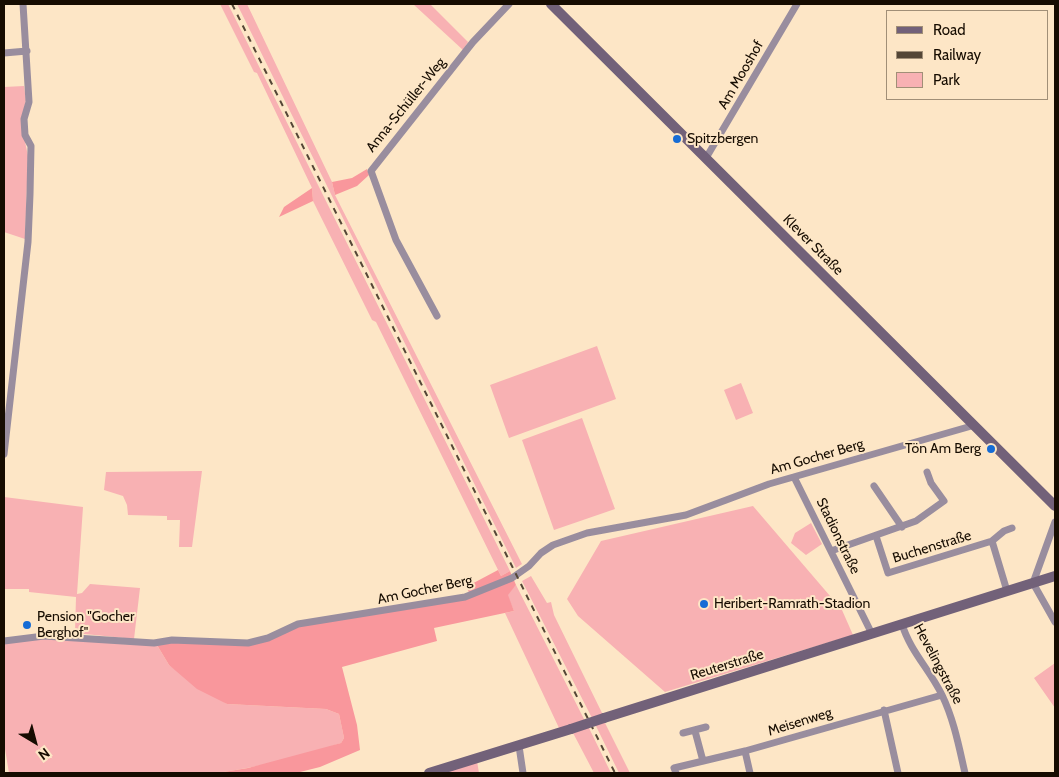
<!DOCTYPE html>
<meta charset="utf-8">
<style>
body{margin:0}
#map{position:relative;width:1059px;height:777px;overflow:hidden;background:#fde6c6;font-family:Cabin,sans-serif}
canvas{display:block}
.frame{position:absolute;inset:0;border:5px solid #160c01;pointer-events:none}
.legend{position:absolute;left:886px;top:10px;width:162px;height:90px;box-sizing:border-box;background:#fde6c6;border:1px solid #a18f77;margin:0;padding:6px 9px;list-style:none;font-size:15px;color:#160c01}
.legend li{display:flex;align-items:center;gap:10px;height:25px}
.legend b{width:25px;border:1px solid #a18f77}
.north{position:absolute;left:10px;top:717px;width:50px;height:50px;-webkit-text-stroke:4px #fde6c6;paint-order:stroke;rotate:143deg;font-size:14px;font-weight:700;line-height:20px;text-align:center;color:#160c01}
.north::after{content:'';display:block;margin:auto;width:18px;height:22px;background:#160c01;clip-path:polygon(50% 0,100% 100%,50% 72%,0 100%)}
</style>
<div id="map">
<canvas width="1059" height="777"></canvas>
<div class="frame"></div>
<ul class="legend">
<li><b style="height:6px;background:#726179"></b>Road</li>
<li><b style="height:6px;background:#544636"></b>Railway</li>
<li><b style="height:14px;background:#f8b1b3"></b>Park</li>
</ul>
<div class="north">N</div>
</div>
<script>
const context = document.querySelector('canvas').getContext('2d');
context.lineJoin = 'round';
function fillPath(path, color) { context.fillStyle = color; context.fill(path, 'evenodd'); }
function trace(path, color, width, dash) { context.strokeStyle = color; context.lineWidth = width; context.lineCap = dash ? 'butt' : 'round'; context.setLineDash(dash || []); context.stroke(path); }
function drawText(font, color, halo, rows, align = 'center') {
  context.font = font + ' Cabin,sans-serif'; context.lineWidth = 4; context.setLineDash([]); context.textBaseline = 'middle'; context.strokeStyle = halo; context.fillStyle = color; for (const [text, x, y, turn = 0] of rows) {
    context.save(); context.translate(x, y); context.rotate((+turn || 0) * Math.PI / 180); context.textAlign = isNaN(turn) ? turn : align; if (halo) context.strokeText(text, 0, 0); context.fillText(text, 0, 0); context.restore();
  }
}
fillPath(new Path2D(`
 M220,4H228L510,571L501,576L376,322L372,320L313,201L312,188L257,73L254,72Z
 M237,4H247L332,182L335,195L522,564L516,568Z
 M413,4H430L468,42L463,50Z
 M24,86L26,100L21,122L28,156L25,239L4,232V87Z
 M597,346L616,399L509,438L490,385Z
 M741,383L753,413L736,420L724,390Z
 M582,418L615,509L554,530L522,440Z
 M202,471L192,547H179L180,520H167V516L128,515L127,505L123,496L104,490L106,472Z
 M4,497L83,507L77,594L82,593L90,584L140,588L134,639L75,633L76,597L29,592V589H4Z
 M753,506L842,610L853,635L665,692L578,616L567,599L601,541Z
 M811,523L822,544L806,555L791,543L795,533Z
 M531,576L547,603L551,602L554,615L603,715L592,718L522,581Z
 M516,585L585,721L559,728L505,613L514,611L507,595Z
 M32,639H78L119,644L157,645L169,665L227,704L326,709L339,714L344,738L341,743C301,757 259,767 217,773H9L4,743V643Z
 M1055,663V708L1034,678Z
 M604,721L630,773H619L595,724Z
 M588,726L611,773H594L572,731Z
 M477,761L479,773H437Z`), '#f8b1b3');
fillPath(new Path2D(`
 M367,169L369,175L357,186L335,195L332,182L352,178Z
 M312,188L313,201L279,217L284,207Z
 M498,570L501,576L510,571L512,576L470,594L466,587Z
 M513,578L516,585L508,595L514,611L434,628L437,641L342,667L357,725L360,750L320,767L296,773H217L248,768L341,743L344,738L339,714L326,709L227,704L197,689L169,665L157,645L171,642L249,644L299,626L471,597Z`), '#f9979c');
trace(new Path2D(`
 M4,53L27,51
 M706,158L797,4
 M437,316L396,240L371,171L473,42L509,4
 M4,454L28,242L30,194L31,146L25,135L24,119L29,102L23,4
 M794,477L872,634
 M874,486L902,527
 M1055,522L1033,583L1055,622
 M876,536L888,573L992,541L1007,591
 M992,541L1004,531L1012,528
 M831,551L916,521L944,501L931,483L927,472
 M902,624C910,651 930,670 942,695C954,720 959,747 965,773
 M4,641L44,636L154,643L172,640L248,643L268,638L298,624L465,597L512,578L529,566L541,553L553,545L587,533L686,515L769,484L975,425
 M884,710L898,773
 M695,731L703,761
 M683,733L706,727
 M519,746L523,773
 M745,751L750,773
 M676,773L674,768L745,751L942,695`), '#998d9e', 7);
trace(new Path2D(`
 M551,4L1055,506
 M604,718L1055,576
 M429,773L571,729`), '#726179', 10);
trace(new Path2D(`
 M232,4L615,773`), '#544636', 2, [6, 6]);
trace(new Path2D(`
 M571,729L604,718`), '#726179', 10);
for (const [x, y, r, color] of [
 [677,139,5,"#166cd5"],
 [991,449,5,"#166cd5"],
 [704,604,5,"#166cd5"],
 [27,625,5,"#166cd5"]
]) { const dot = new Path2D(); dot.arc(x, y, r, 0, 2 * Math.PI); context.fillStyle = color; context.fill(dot); trace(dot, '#fde6c6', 2); }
drawText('14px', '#160c01', '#fde6c6', [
 ["Am Mooshof",741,75,-60],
 ["Anna-Schüller-Weg",406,105,-51],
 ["Klever Straße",813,245,45],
 ["Am Gocher Berg",817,457,-16],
 ["Stadionstraße",838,536,64],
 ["Buchenstraße",932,547,-17],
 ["Am Gocher Berg",425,590,-12],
 ["Hevelingstraße",938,664,62],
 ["Reuterstraße",727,665,-17],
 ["Meisenweg",800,722,-17]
]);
drawText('14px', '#160c01', '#fde6c6', [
 ["Spitzbergen",687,139],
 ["Tön Am Berg",981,449,"right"],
 ["Heribert-Ramrath-Stadion",714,604],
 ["Pension \"Gocher",37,617],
 ["Berghof\"",37,633]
], 'left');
</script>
